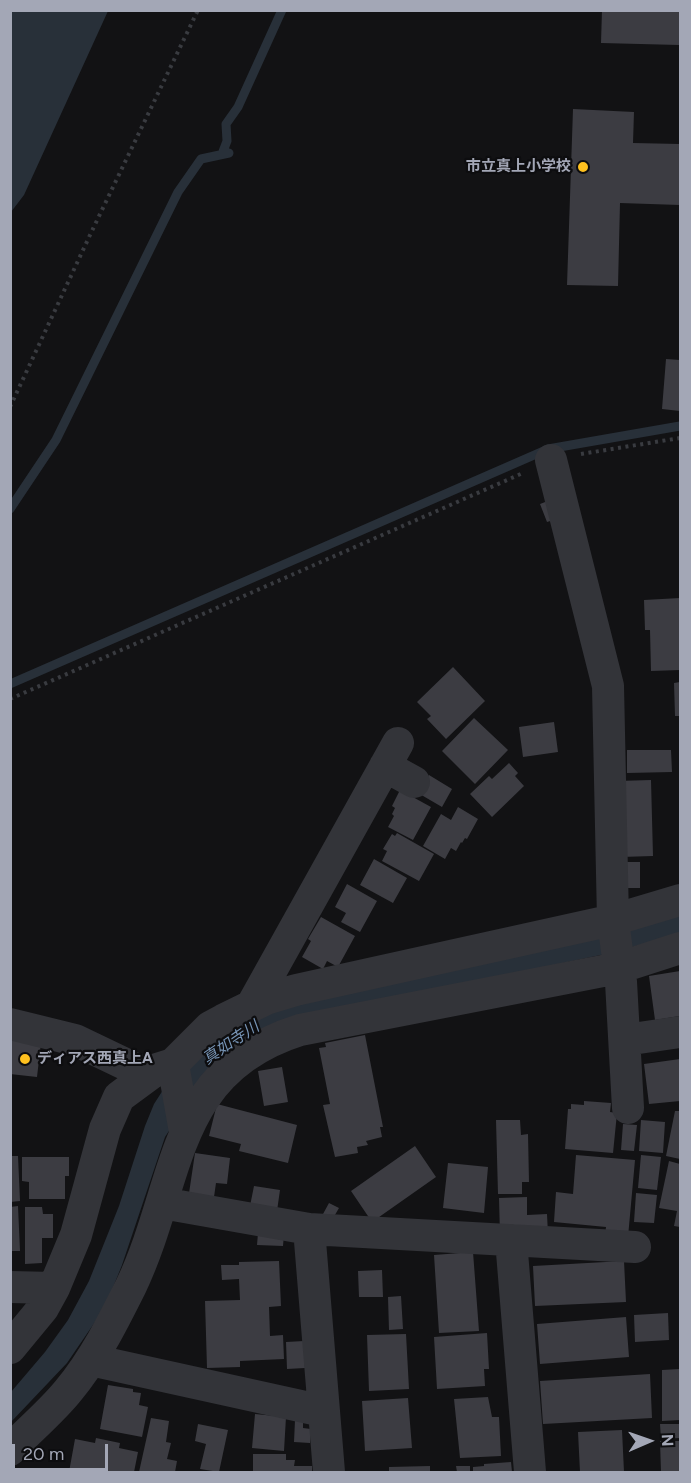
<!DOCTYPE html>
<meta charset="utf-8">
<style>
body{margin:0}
#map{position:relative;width:691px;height:1483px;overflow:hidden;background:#121214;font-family:Figtree,sans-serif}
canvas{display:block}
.frame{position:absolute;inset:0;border:12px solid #a3a7b6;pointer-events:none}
.north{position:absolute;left:619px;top:1411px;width:60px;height:60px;-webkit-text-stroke:4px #0d0d0f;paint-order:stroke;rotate:88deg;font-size:16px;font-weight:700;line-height:24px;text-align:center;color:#a3a7b6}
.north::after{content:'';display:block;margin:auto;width:21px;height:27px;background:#a3a7b6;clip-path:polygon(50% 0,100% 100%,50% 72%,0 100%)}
.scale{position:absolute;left:12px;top:1444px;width:96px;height:27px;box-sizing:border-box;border:3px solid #a3a7b6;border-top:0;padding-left:8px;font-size:18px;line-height:21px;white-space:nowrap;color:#a3a7b6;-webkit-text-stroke:4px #0d0d0f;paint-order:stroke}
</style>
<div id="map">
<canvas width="691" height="1483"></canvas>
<div class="frame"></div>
<div class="north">N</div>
<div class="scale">20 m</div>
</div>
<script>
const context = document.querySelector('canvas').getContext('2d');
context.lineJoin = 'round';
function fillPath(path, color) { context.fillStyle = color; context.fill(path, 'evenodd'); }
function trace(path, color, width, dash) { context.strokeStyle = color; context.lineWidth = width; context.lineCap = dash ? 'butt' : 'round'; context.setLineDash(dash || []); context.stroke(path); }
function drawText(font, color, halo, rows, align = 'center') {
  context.font = font + ' Figtree,"Noto Sans JP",sans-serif'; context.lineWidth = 4.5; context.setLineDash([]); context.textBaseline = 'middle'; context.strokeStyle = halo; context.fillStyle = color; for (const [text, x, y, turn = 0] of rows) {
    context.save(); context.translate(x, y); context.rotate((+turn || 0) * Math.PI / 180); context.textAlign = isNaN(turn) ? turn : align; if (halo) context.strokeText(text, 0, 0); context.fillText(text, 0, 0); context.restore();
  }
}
fillPath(new Path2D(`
 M11,10L108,11L24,195L11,212Z
 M680,914V934L610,953L320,1015L192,1096L165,1137L122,1265L110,1295L97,1319L67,1363L11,1422V1392L45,1352L68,1320L89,1281L119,1206L145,1126L154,1104L163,1090L194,1055L238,1025L291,1006Z`), '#283039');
trace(new Path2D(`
 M222,154L227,141L226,124L238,107L282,10
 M10,509L56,440L178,192L201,159L229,153
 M10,684L548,449L680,426`), '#283039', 9);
fillPath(new Path2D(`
 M602,10H680L679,45L601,43Z
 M573,109L634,112L633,143L680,144V205L620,203L618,286L567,285Z
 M666,359L680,360V411L662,409Z
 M553,499L560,518L547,522L540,504Z
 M680,598V670L651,671L650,630H645L644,600Z
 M453,667L485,701L446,739L427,719L431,716L417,702Z
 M680,682V716H675L674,683Z
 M474,718L508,750L475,784L442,751Z
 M554,722L558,752L523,757L519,727Z
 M627,750H671L672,772L627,773Z
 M509,763L518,773L515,776L524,786L492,817L470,794L489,776L492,779Z
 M429,775L452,789L442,807L418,793Z
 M651,780L653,856L621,857L618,781Z
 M400,790L431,807L413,840L388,827L394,816L392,814L395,808L392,806Z
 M458,807L478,819L467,839L465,838L462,843L461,842L456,851L451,848L445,859L423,846L441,814L451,820Z
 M397,833L434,854L419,881L382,861L387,851L383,849L392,834L395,836Z
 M374,859L407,878L393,903L360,885Z
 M621,862H640V888H622Z
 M347,884L377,901L360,932L341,922L346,913L335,907Z
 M321,917L355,936L338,967L327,961L323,969L302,957L311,941L308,939Z
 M680,971V1016L655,1020L649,976Z
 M365,1035L383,1127H380L382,1137L366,1141L368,1145L357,1147L358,1153L335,1157L323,1105L330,1104L319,1048L326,1047L325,1043Z
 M10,1039L41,1043L37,1077L10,1074Z
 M680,1059V1101L649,1104L644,1064Z
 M282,1067L288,1102L264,1106L258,1071Z
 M584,1101L611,1103L610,1112L617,1113L613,1153L565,1149L568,1109H571V1104L584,1105Z
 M217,1104L297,1125L288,1163L239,1151L241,1144L209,1136Z
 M675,1111H680V1159L666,1156Z
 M496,1120H520L521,1135L528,1134L529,1182H522V1194H498Z
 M641,1120L665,1122L663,1153L639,1151Z
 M623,1124L637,1125L634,1151L621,1150Z
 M415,1146L436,1177L372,1222L351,1191Z
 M195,1153L230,1158L227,1184L216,1183L213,1204L188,1200Z
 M576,1155L635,1160L628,1237L605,1235L606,1227L554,1222L556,1192L573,1194Z
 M641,1155L661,1157L657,1190L638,1188Z
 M10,1156H18L20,1201L10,1202Z
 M22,1157H69V1176H65V1199H29V1182L22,1181Z
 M669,1161L680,1164V1227L674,1226L677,1211L659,1208Z
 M448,1163L488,1167L484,1213L443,1208Z
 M254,1186L280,1190L277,1211L250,1206Z
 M636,1193L657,1195L654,1223L634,1222Z
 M527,1197V1215L547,1214L548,1234L500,1235L499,1198Z
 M329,1203L339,1208L332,1220L323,1214Z
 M18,1206L20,1251H10V1207Z
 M25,1207H42L43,1214H53V1238H42V1263L25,1264Z
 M258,1233L284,1234L283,1246L257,1245Z
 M473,1252L479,1331L439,1333L434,1255Z
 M279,1261L281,1306L269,1307L270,1336L283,1335L284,1359L240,1361V1367L207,1368L205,1301L240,1300L239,1279L222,1280L221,1265H239V1262Z
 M624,1261L626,1302L535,1306L533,1266Z
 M382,1270L383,1297H359L358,1271Z
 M401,1296L403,1329L389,1330L388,1297Z
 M668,1313L669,1340L635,1342L634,1315Z
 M626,1317L629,1357L540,1364L537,1324Z
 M487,1333L489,1369H484L485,1386L437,1389L434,1337Z
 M406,1334L409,1389L369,1391L367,1335Z
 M304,1341L305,1368L287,1369L286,1342Z
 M680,1369V1420L662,1421V1370Z
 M650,1374L652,1418L543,1424L540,1381Z
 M108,1385L133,1389V1392L141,1393L139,1405L148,1407L142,1437L100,1429Z
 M488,1397L492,1417H499L501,1456L460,1458L454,1399Z
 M408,1398L412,1448L365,1451L362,1401Z
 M255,1414L286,1417L284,1451L252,1448Z
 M151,1418L169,1421L166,1442L171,1443L167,1459L177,1461L175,1472H139Z
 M295,1420H303V1428L311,1429L310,1443L294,1442Z
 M198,1424L228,1430L219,1472L200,1469L206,1444L195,1441Z
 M660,1424H680V1438L661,1439Z
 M622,1430L624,1472H580L578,1432Z
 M96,1438L120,1443L119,1448L138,1452L134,1472H69L75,1439L95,1443Z
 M660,1441H680V1472H661Z
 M253,1454H286V1460H295L294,1466H312V1472H253Z
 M511,1462L512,1472H473V1467L484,1466V1464Z
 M430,1466V1472H389V1467Z
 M456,1466H470V1472H457Z`), '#3c3c42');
trace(new Path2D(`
 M10,407L90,235L198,10
 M581,454L680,438
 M10,699L523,473`), '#393b40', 4, [3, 4.5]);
trace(new Path2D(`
 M551,460L608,686L613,920L621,982L628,1108
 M385,766L414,782
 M252,1005L398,743
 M10,1024L75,1040L148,1075
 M625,1040L680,1032
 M173,1064L185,1132
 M162,1203L309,1229L635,1247
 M309,1229L329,1472
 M511,1240L530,1472
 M10,1287L54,1288L76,1235L105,1129L119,1097L157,1069L173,1064L210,1027L223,1020L266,999L296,990L613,920L680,900
 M10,1348L43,1308L54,1288
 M91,1360L323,1411
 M10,1450C29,1430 51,1412 68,1391C94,1360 113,1322 131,1286C181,1181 169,1071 300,1030L618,968L680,948`), '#333439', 32);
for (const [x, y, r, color] of [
 [583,167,6,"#ffc11f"],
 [25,1059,6,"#ffc11f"]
]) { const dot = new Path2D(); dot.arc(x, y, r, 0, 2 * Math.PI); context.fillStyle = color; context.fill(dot); trace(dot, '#0d0d0f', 2); }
drawText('bold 15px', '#a3a7b6', '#0d0d0f', [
 ["市立真上小学校",571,167],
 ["ディアス西真上A",37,1059,"left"]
], 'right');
drawText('italic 16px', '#7693b4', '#0d0d0f', [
 ["真如寺川",231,1043,-34]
]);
</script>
